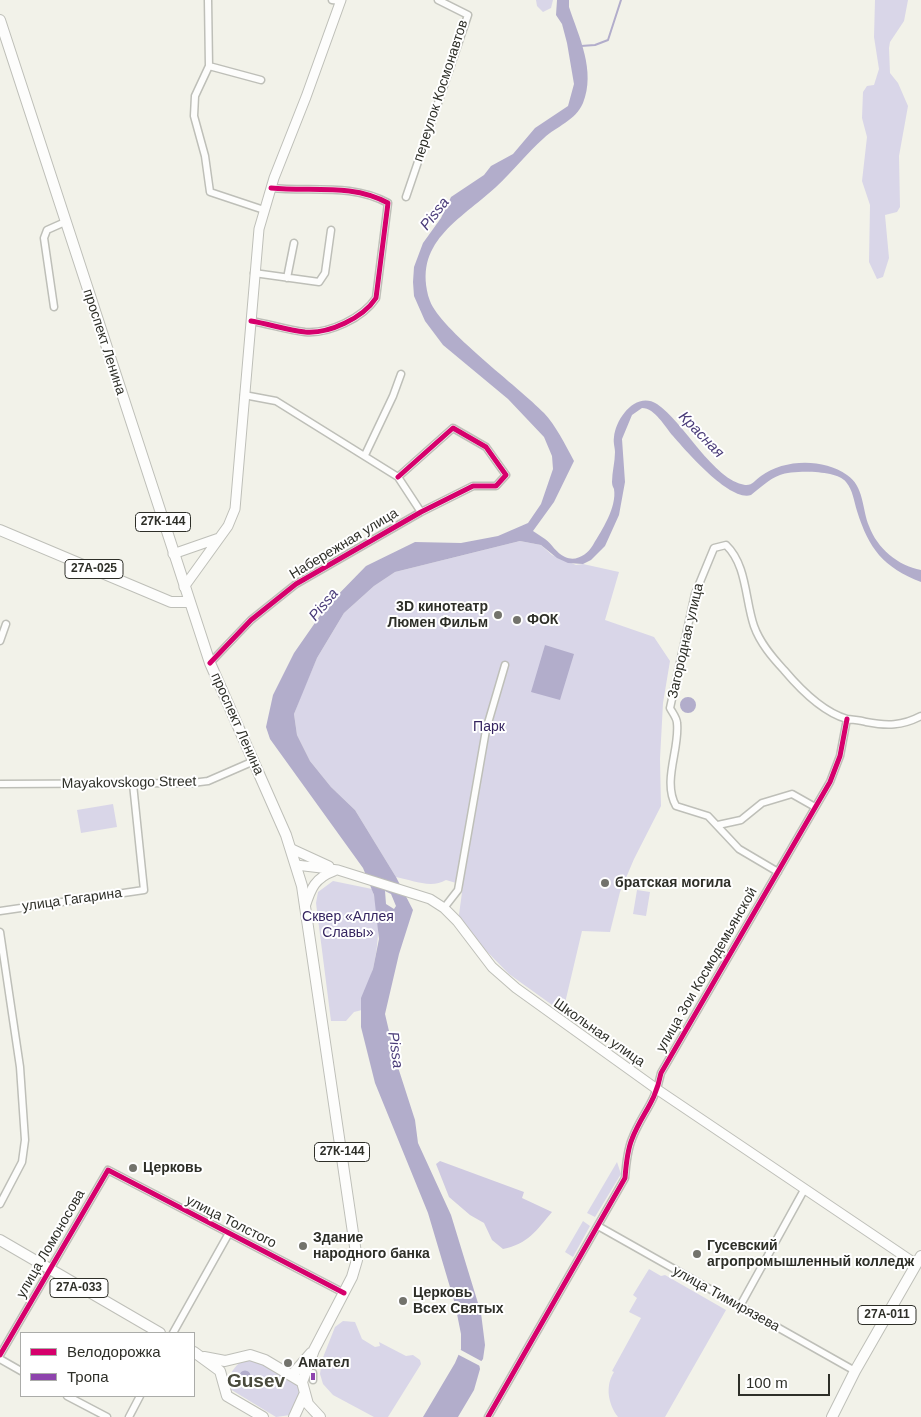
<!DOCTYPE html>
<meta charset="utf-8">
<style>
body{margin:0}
#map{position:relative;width:921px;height:1417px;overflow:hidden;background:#f2f2e9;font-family:Helvetica,sans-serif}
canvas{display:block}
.legend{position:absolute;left:20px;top:1332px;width:175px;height:65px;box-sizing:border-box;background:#fff;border:1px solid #abaca9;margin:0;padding:6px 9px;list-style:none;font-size:15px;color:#2e2f28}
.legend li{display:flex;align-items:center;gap:10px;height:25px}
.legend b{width:25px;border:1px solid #abaca9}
.scale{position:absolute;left:738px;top:1374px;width:92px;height:22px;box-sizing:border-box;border:2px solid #2e2f28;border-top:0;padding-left:6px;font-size:15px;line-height:18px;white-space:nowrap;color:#2e2f28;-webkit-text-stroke:4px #fff;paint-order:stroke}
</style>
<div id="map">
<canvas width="921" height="1417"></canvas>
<ul class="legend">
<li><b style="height:6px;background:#d6006c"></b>Велодорожка</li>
<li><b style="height:6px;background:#8e44ad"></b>Тропа</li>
</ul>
<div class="scale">100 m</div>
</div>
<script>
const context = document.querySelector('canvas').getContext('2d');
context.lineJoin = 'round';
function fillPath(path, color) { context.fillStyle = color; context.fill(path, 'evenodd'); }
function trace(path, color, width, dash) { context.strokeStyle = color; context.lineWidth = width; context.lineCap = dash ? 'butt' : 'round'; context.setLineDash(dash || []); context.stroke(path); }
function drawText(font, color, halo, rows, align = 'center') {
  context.font = font + ' Helvetica,sans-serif'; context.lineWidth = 4; context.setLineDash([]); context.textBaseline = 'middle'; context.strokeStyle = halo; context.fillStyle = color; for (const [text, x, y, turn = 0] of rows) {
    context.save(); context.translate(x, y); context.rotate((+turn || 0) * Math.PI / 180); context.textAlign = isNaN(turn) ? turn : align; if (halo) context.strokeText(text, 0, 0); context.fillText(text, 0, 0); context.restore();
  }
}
fillPath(new Path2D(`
 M536,0H553L551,8L543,12L537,6Z
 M875,0H908L904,21L890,42L889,48L890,73L898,83L908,106L899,156L900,207L897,212L885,215L889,258L883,277L877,279L869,262L870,205L862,181L867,137L862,118L863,92L867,86L874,85L879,69L874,37Z
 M520,541L541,545L552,555L576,565L583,564L619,572L605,620L654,637L670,661L663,703L660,759L661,806L634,859L620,892L610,932L582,931L565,1003L580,1025L509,974L458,922L463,885L446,880C431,889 412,880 396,877L355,810L331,787L310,761L297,735L294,714L302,693L317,658L344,613L374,586L395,572Z
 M113,804L117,827L81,833L77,810Z
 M333,881L372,889C381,914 379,944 373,969C369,984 361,994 362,1010L354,1012L346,1021H331L316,903L318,892Z
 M637,890L650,892L646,916L633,914Z
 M617,1162L621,1174L595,1217L587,1213Z
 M583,1221L590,1226L573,1257L565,1252Z
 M649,1269L661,1276L665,1275L726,1310L665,1417H618C608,1404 605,1386 614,1372L612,1371L641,1318L629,1312L637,1298L633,1295Z
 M343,1321L355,1322L362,1339L375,1347L380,1346L379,1342L406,1356L413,1355L420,1360L421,1364L388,1417H374L333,1395L323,1384L320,1374L322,1360L335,1327Z
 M249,1356L296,1380L302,1392L290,1415L276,1417L230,1389C226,1374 237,1363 249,1356Z`), '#d9d6e8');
fillPath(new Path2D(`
 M440,1161L524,1192L522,1198L552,1212C536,1231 528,1244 503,1249L492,1240L484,1223L470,1215L449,1197L436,1164Z`), '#cfcae1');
fillPath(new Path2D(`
 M557,0H569V7C579,37 596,71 583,103C575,121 557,126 544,138C527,153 513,171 496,187C460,220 411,243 430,301C440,329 519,387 544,413C556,426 565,444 574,461L554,502L533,531C537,534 541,536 545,539C552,544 556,553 565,557C576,562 587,555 593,545C602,530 617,507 614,489C613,487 612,485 612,482C612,472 615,462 615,452C615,447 613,443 614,437C616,418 636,391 657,404C683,421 714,481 745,485C752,486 755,480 761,476C784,459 823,458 847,475C864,486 862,509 869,526C877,548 898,566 921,570V582C883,567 869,549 857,511C854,502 853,490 846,482C837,470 794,470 780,475C769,479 760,488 751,495C730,502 686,451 673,436C665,427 655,408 642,408L632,415L622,439L625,482L619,515L605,546L591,560L583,564L568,563L557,558L541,545L520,541L395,572L374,586L344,613L317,658L294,714L297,735L310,761L331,787L355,810L396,877L413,910L399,954L385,1014L396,1061L415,1120L418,1143L451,1215L481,1313L485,1345L483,1359L479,1364L480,1369L474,1390L458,1417H423L455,1363L461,1349V1334L455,1304L428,1213L375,1083L361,1027V998L373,969L379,939L374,895L363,868L270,739L266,727L273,695L294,653L326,607L366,566L415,542L461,543L498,536L528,523L541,504L553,469L552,456L544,437L508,399L443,345L425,321L414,296L413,282L414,267L423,243L441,218L451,197L484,175L491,166L513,154L535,128L568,106L574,84L567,43L562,24L556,15ZM385,891L391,894L396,906L394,909L386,904Z
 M545,645L574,654L560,700L531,692Z
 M680 705a8 8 0 1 1 16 0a8 8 0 1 1-16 0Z
 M239.5 1376a5.5 5.5 0 1 1 11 0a5.5 5.5 0 1 1-11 0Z`), '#b2adcb');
fillPath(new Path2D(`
 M459,1349L483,1362L480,1366L457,1354Z`), '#f2f2e9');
trace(new Path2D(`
 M581,46L595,45L608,40L621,0`), '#b2adcb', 2);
const street = new Path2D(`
 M208,0L209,66L195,96L194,116L205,156L210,192L264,210
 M332,0L340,1
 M209,66L261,80
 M406,197L468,15L438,0
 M254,273L319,282L325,273L331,230
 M287,278L294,243
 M54,307L44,238L47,230L65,222
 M251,321C269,324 287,330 305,332C329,334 363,318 376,298L388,203C352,183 311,192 271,188
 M244,395L276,401L398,477L421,512
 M365,455L393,396L401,374
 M0,641L6,624
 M210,663L251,620L296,584L421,512L473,486H496L506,475L486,447L453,428L398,477
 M0,784L192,783L208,781L254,761
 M718,825L741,820L762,803L792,794L815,807
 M778,872L739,849L708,816L676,806C662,781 680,749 677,723C677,718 672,712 670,708L695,594L714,548L726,545C747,565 745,600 754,626C760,643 772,657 784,670C800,689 822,712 847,719C853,720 860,720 866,722C887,726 902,726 921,716
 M444,908L458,890L486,730L505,665
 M0,911L144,890L133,784
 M0,932L20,1067L25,1140L22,1162L0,1204
 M598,1226L855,1371
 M740,1306L804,1190
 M173,1333L229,1233
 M0,1355L108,1170L344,1293
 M0,1359L21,1371
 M313,1380V1373
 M67,1396L107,1417
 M129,1417L140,1396
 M488,1417L625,1178C626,1165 627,1151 632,1139C642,1113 655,1104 661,1073L830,782L840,756L847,719`);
const secondary = new Path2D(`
 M173,554L219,538
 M184,587L228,526L235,509L259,229L274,178L306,97L341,0
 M292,849L329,866
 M296,865L338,870L430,899L444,908L457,921L492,967L516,988L658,1090L916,1264
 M305,907C311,888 315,878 334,871`);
const primary = new Path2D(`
 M0,20L210,663L286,835L302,886L357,1260L352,1277L314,1350L302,1382
 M0,530L171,602H190
 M0,1240L160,1333
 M194,1352L220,1371L227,1396L263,1417
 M204,1357L225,1361L250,1355L265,1360L302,1382L308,1404L320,1417
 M292,1375L311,1353
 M294,1417L304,1395
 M832,1417L855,1371L921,1256`);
trace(street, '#bebfb8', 9);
trace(secondary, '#bebfb8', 11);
trace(primary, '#bebfb8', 12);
trace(street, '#fdfdfc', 6);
trace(secondary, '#fdfdfc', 9);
trace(primary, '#fdfdfc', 10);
trace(new Path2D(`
 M313,1380V1373`), '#8e44ad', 4, [8, 4]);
trace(new Path2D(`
 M251,321C269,324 287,330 305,332C329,334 363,318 376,298L388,203C352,183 311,192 271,188
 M210,663L251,620L296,584L421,512L473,486H496L506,475L486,447L453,428L398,477
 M0,1355L108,1170L344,1293
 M488,1417L625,1178C626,1165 627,1151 632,1139C642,1113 655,1104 661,1073L830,782L840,756L847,719`), '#d6006c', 5);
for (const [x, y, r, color] of [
 [498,615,5,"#73736c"],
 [517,620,5,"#73736c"],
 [605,883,5,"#73736c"],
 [133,1168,5,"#73736c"],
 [303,1246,5,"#73736c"],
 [697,1254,5,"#73736c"],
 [403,1301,5,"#73736c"],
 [288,1363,5,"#73736c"]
]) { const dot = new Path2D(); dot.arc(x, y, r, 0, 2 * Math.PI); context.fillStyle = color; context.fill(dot); trace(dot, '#fff', 2); }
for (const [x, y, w] of [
 [163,522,55],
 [94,569,58],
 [342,1152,55],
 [79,1288,58],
 [887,1315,58]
]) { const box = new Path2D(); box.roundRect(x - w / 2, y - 9.5, w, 19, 4); context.fillStyle = '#fff'; context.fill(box); trace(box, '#2e2f28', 1); }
drawText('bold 12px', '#2e2f28', null, [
 ["27К-144",163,522],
 ["27А-025",94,569],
 ["27К-144",342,1152],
 ["27А-033",79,1288],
 ["27А-011",887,1315]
]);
drawText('14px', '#2e2f28', '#fff', [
 ["переулок Космонавтов",441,91,-72],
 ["проспект Ленина",104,342,72],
 ["Набережная улица",344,544,-31],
 ["Загородная улица",686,641,-77],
 ["проспект Ленина",237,724,66],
 ["Mayakovskogo Street",129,783,-1],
 ["улица Гагарина",72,900,-8],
 ["улица Зои Космодемьянской",707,970,-60],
 ["Школьная улица",599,1033,35],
 ["улица Толстого",231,1222,27],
 ["улица Ломоносова",51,1244,-60],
 ["улица Тимирязева",726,1299,29]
]);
drawText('bold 14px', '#2e2f28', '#fff', [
 ["3D кинотеатр",488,607,"right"],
 ["Люмен Фильм",488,623,"right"],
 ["ФОК",527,620],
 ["братская могила",615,883],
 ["Церковь",143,1168],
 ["Здание",313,1238],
 ["народного банка",313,1254],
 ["Гусевский",707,1246],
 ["агропромышленный колледж",707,1262],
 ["Церковь",413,1293],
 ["Всех Святых",413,1309],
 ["Амател",298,1363]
], 'left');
drawText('14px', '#362661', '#fff', [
 ["Парк",489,727],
 ["Сквер «Аллея",348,917],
 ["Славы»",348,933]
]);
drawText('italic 15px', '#4a3c79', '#fff', [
 ["Pissa",435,214,-52],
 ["Красная",701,435,46],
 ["Pissa",324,605,-50],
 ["Pissa",395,1050,82]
]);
drawText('bold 19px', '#494a3c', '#fff', [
 ["Gusev",256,1382]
]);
</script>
